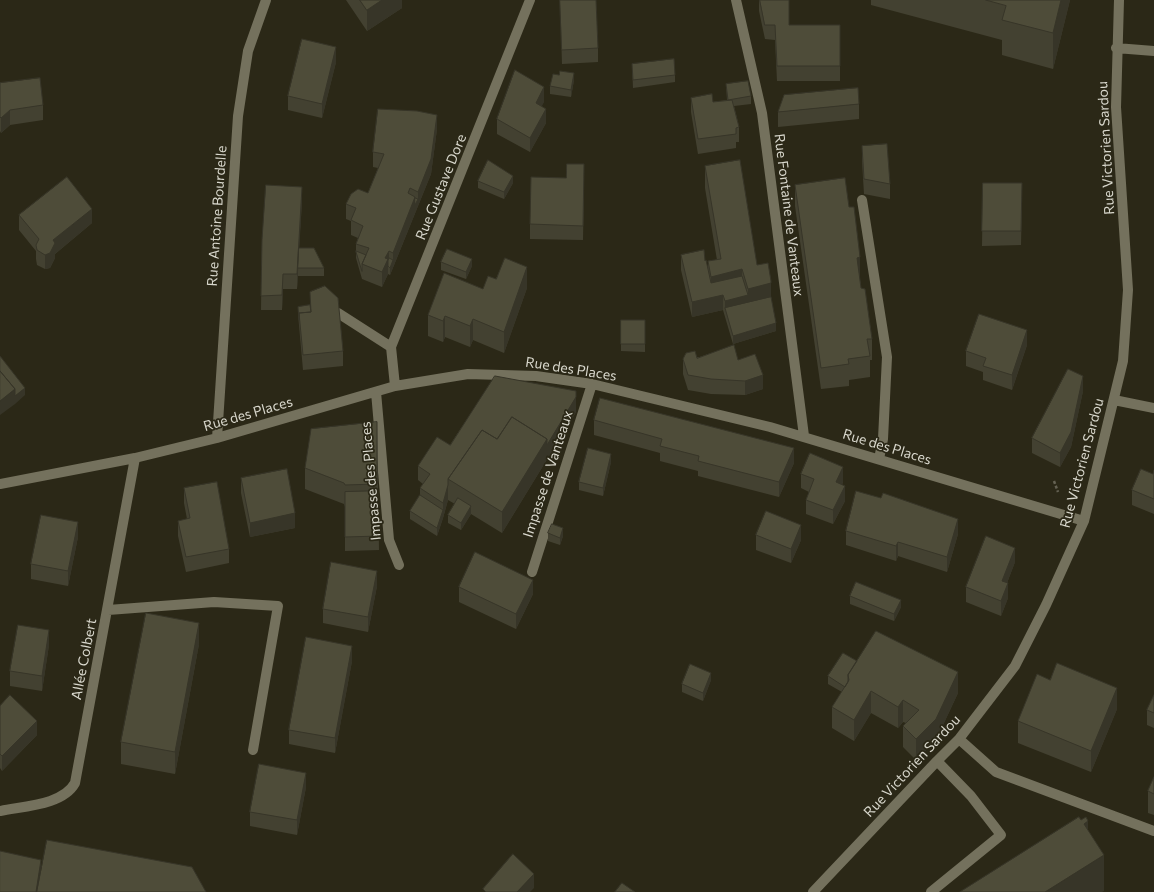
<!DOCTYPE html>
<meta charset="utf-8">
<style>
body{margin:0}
canvas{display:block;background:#2b2817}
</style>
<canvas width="1154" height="892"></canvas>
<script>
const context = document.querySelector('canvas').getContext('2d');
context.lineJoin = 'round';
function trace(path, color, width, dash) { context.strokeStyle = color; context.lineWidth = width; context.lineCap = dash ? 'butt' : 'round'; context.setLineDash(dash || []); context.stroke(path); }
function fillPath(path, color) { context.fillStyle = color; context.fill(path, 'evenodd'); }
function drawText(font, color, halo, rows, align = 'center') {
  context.font = font + ' Commissioner,sans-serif'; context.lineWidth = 3.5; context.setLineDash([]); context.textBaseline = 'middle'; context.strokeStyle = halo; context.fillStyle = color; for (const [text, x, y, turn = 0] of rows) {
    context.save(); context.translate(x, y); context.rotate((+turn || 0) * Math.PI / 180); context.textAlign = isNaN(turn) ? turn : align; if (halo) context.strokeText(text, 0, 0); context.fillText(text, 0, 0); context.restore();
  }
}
trace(new Path2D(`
 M1054,481L1058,492`), '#656253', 2.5, [3, 2]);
trace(new Path2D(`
 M736,0L762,113L804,436
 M1116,48L1154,51
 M862,200L887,357L883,439L879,459
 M338,313L391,347
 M395,386L391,347L530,0
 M376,392L389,540L399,565
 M1114,400L1154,408
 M217,438L238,116L248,51L266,0
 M0,484L135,458L217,438L395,386L468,374L536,376L592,384L770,427L1084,521
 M532,572L592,384
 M108,610L214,602L278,606L253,750
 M959,739L996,772L1154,831
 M0,811C24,806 63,805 75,783L135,458
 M813,892L937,761L959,739L1015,666L1046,605L1084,521L1123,361L1128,290L1116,107L1119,0
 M931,892L1001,835L971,796L937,761`), '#74715d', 10);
fillPath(new Path2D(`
 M346,0H402V8L367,31Z
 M560,0L598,48V62L562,64Z
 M759,0H789V25H840V81H777L775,40L765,39L759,11Z
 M871,0H1070L1053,69L1002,55V40L871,5Z
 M336,62L322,118L288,110V96Z
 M632,64L675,75V82L633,88Z
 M574,80L571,97L550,94V86Z
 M0,83L43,105V120L10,125L1,133L0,131Z
 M726,84L751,96V104L734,106L739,127V142H736V148L698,154L691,112V98L713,102L727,100Z
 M544,102L541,106L546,123L530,152L497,134V119Z
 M859,104V119L778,127V112Z
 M437,129L431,174L390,275L388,274L382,287L362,279L356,258V244L358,238L351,235V221L346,219V204L368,193L378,168L373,167V152Z
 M862,146L890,184V199L864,194L862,161Z
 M705,166L757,265L771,297L776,331L733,344L723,310L692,317L681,270V255L705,261L708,268V261L717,260L705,188Z
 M566,178H584L583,240L530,239V224Z
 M478,181L513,183L504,199L478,188Z
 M983,183L1022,198L1021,245L982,246Z
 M795,185L860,279L861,288L872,339V360H870V377L849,380V386L821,389L795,206Z
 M302,201L299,248L324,268V276H298L297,289H283L282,310H261L262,240Z
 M19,215L92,223L55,254V258L50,268L45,269L37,265L36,259V251L19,230Z
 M441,262L472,266L466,279L441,270Z
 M527,288L504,353L473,340L470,347L445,337L443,342L428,336V315L483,289Z
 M310,292L343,351V366L303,370L298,314V307L310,305Z
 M621,320H645V352L621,351Z
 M1027,345L1012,390L983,380V372L966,366V351Z
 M697,357L738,360L763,389L745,395L711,394L688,390L683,374V359Z
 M1083,391L1071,447L1060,467L1032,453V438Z
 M576,412L502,533L471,514L461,530L448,523V515L455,504L448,500L443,518L437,536L410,519V511L420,495V488L423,484L418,480V466L450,445Z
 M594,420L794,463L779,497L698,476V471L660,461V453L594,435Z
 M377,422L379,550L345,551V507L344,504L305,489V468Z
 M611,462L603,496L579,490V482Z
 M1154,470V514L1132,505V490L1153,474Z
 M801,474L843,482L842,485L845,501L833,524L806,514V500L809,492L801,488Z
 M241,478L295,528L250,537L241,493Z
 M184,488L229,549V563L186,572L178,536V521L187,519L184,503Z
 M846,531L958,534L947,572L898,556L896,561L846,545Z
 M548,533L563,536L560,545L548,541Z
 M756,535L801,540L791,563L756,550Z
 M78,537L68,586L31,579V564Z
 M1015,562L1007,583L1008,598L1001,616L966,602V587Z
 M377,586L368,632L323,623V609Z
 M459,587L533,594L516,629L459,602Z
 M850,596L901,607L894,621L850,604Z
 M199,644L175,774L121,764V742Z
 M49,645L42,691L10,686V671Z
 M352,661L335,753L289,744V730Z
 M857,661L958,693L936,740L916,760L903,747V726L906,723L903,722L898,728L871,713L854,741L832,728V707L842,692L828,684V676Z
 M711,680L703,701L682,692V684Z
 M1154,695V728L1147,725V710Z
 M0,706L37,735L2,771L0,768Z
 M1117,709L1091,772L1018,743V721Z
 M1154,777V815L1148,813V791Z
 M306,787L297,835L250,826V812Z`), '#434131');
fillPath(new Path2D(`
 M382,0H402V8L367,31V10Z
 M1061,0H1070L1053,69V33Z
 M336,47V62L322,118V104Z
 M574,73V80L571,97V90Z
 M544,87V102L536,118V103Z
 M546,109V123L530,152V138Z
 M10,110V125L1,133V118Z
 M437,115V129L431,174L418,206V192Z
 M513,176V183L504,199V192Z
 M302,187V201L297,289V274Z
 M415,197V205L418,199V206L390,275V268L393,260V253Z
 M92,209V223L55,254V258L50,268L45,269V255L53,240Z
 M389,251V266H388V274L382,287V272L385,258Z
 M860,257V279H857V258Z
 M472,259V266L466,279V272Z
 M527,267V288L504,353V332Z
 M742,269V290L723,295V310L692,317V302L711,298V277Z
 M283,274V289L282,310V295Z
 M771,283V305L725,308V301L748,295V289Z
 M445,316V337L443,342V321Z
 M473,319V340L470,347V326Z
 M776,323V331L733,344V336Z
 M1027,330V345L1012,390V375Z
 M763,375V389L745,395V381Z
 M1083,376V391L1071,447L1060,467V453Z
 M25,388V395L15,404V396Z
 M15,389V404L0,415V401Z
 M576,397V412L502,533V512L547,439Z
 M794,448V463L779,497V482Z
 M611,454V462L603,496V488Z
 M843,467V482L836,497V482Z
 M448,485V500L443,518L437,536V528L443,510V503Z
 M845,486V501L833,524V510Z
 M471,506V514L461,530V523Z
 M295,513V528L250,537V523Z
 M958,519V534L947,572V557Z
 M78,522V537L68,586V571Z
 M801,525V540L791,563V549Z
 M563,528V536L560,545V538Z
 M898,542V556L896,561V546Z
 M1015,548V562L1002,596V581Z
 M377,571V586L368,632V617Z
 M533,580V594L516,629V614Z
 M1008,583V598L1001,616V601Z
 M901,600V607L894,621V614Z
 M199,623V644L175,774V752Z
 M49,630V645L42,691V676Z
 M352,646V661L335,753V738Z
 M958,672V693L936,740L916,760V739Z
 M711,673V680L703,701V693Z
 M1117,688V709L1091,772V751Z
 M871,691V713L854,741V720Z
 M903,700V722L898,728V707Z
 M37,721V735L2,771V756Z
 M306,773V787L297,835V820Z
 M1088,821V857L1084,824Z
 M1104,855V891L1102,892H1045Z
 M41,860V881L39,892H36Z
 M534,874V888L530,892H517Z`), '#373528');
const building = new Path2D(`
 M360,0H382L367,10Z
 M560,0H596L598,48L562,50Z
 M760,0H789V25H840V66H777L775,25H765Z
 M986,0H1061L1053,33L1002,20L1006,6Z
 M302,39L336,47L322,104L288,96Z
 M674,59L675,75L633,80L632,64Z
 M515,70L544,87L536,103L546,109L530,138L497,119Z
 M560,71L574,73L571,90L550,86L553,74L559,75Z
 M40,78L43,105L10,110L1,118L0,117V83Z
 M748,81L751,96L728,100L726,84Z
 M858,88L859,104L778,112L784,95Z
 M712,94L713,102L732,100L739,127L736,128V134L698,139L691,98Z
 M378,109L417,111L437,115L431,159L418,192L410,188L408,193L415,197L393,253L389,251L385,258L388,259L382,272L362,264L369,248L356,244L363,226L351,220L356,208L346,204L351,194L358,189L368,193L384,154L373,152Z
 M887,144L890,184L864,179L862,146Z
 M488,160L513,176L504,192L478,181Z
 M740,160L757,265L768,263L771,281V283L748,289L742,269L711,277L708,261L721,259L705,166Z
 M567,164H584L583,226L530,224L531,177L566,178Z
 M67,177L92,209L53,240L55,243L50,253L45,255L37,250L36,245L39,239L19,215Z
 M845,178L849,207H854L860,257L857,258L861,288L865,289L872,339H867L870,356L848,359L849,364L821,368L795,185Z
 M983,183H1022L1021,231H982Z
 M266,185L302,187L297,274H283L282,295L261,296L262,240Z
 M415,198L418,199L415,205Z
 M299,248H314L324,268H298Z
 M447,249L472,259L466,272L441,262Z
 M704,250L705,261L706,260L711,283L742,276L748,295L725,301L723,295L692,302L681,255Z
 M356,251L366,255L362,264V271Z
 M389,258L393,260L390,268L388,266V261Z
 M505,258L527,267L504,332L473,319L470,326L445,316L443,321L428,315L444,273L483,289L488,276L496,279Z
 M325,286L338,298L343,351L303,355L299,313L311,312L310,292Z
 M771,297L776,323L733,336L725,308Z
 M310,305L311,312L299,313V320L298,307Z
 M979,314L1027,330L1012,375L983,366L986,358L966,351Z
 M621,320H645V344H621Z
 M734,345L738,360L755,354L763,375L745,381L711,379L688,375L683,359L686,353L695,351L697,358Z
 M0,356L25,388L15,396V389L0,371Z
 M1068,369L1083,376L1071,432L1060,453L1032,438Z
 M0,371L15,389L0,401Z
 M495,376L576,391V397L547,445V439L512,417L497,439L482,430L448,479V485L443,503L420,488L430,474L418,466L437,437L450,445Z
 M600,398L794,448L779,482L698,461L699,456L660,446L662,439L594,420Z
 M512,417L547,439L502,512L448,479L482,430L497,439Z
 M377,422V484L345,485L344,483L305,468L311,429Z
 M588,448L611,454L603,488L579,482Z
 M810,453L843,467L836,482L845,486L833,510L806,500L814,479L801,474Z
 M287,469L295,513L250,523L241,478Z
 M1141,469L1153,474L1154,470V499L1132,490Z
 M217,482L229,549L186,557L178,521L190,518L184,488Z
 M377,491L379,536L345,537V492Z
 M856,491L881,498L883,493L958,519L947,557L898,542L896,546L846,531Z
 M420,495L443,510L437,528L410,511Z
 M458,498L471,506L461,523L448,515Z
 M766,511L801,525L791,549L756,535Z
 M41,515L78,522L68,571L31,564Z
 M552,524L563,528L560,538L548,533Z
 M986,536L1015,548L1002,581L1008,583L1001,601L966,587Z
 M475,552L533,580L516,614L459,587Z
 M331,562L377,571L368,617L323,609Z
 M856,582L901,600L894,614L850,596Z
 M146,613L199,623L175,752L121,742Z
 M18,625L49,630L42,676L10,671Z
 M876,631L958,672L936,719L916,739L903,726L919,710L903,700L898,707L871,691L854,720L832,707L849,680L848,675Z
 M306,637L352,646L335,738L289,730Z
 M843,653L857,661L848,675V682L845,687L828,676Z
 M1057,663L1117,688L1091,751L1018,721L1037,674L1050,680Z
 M690,664L711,673L703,693L682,684Z
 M10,695L37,721L2,756L0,754V706Z
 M1154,695V713L1147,710Z
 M259,764L306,773L297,820L250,812Z
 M1154,777V794L1148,791Z
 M1079,817L1081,820L1086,817L1088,821L1084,824L1104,855L1045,892H960Z
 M47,840L192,867L206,892H37Z
 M0,851L41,860L36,892H0Z
 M513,854L534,874L517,892H486L483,889Z
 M622,883L635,892H615Z`);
fillPath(building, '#4e4c39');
trace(building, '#373528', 1);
drawText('14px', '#d8d7cc', '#2b2817', [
 ["Rue Victorien Sardou",1106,148,-93],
 ["Rue Gustave Dore",441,187,-68],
 ["Rue Fontaine de Vanteaux",789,215,83],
 ["Rue Antoine Bourdelle",217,216,-86],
 ["Rue des Places",571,369,9],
 ["Rue des Places",248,414,-16],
 ["Rue des Places",887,447,17],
 ["Rue Victorien Sardou",1082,463,-75],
 ["Impasse de Vanteaux",548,474,-72],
 ["Impasse des Places",371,481,-95],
 ["Allée Colbert",84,659,-79],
 ["Rue Victorien Sardou",912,766,-47]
]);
</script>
